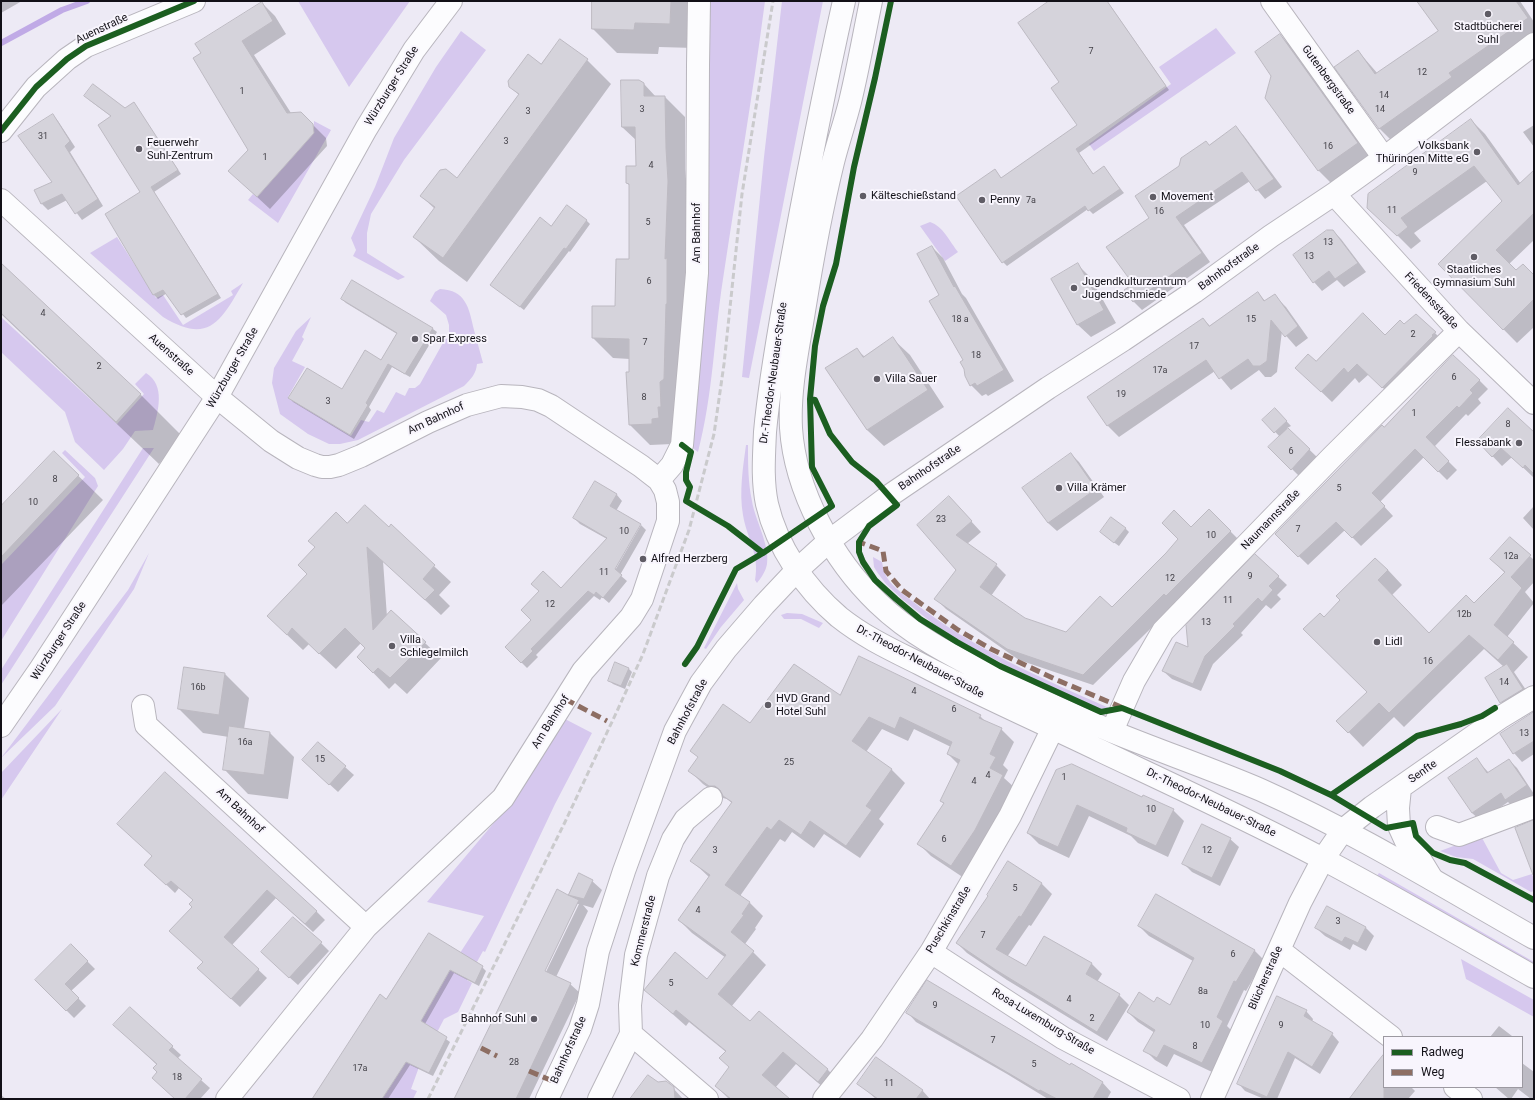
<!DOCTYPE html>
<meta charset="utf-8">
<style>
body{margin:0}
#map{position:relative;width:1535px;height:1100px;overflow:hidden;background:#edeaf5;font-family:Roboto,sans-serif}
canvas{display:block}
.frame{position:absolute;inset:0;border:2px solid #121017;pointer-events:none}
.legend{position:absolute;left:1383px;top:1036px;width:140px;height:52px;box-sizing:border-box;background:#f8f5fd;border:1px solid #9c99a1;margin:0;padding:5px 7px;list-style:none;font-size:12px;color:#121017}
.legend li{display:flex;align-items:center;gap:8px;height:20px}
.legend b{width:20px;border:1px solid #9c99a1}
</style>
<div id="map">
<canvas width="1535" height="1100"></canvas>
<div class="frame"></div>
<ul class="legend">
<li><b style="height:5px;background:#1b5e20"></b>Radweg</li>
<li><b style="height:5px;background:#8d6e63"></b>Weg</li>
</ul>
</div>
<script>
const context = document.querySelector('canvas').getContext('2d');
context.lineJoin = 'round';
function fillPath(path, color) { context.fillStyle = color; context.fill(path, 'evenodd'); }
function trace(path, color, width, dash) { context.strokeStyle = color; context.lineWidth = width; context.lineCap = dash ? 'butt' : 'round'; context.setLineDash(dash || []); context.stroke(path); }
function drawText(font, color, halo, rows, align = 'center') {
  context.font = font + ' Roboto,sans-serif'; context.lineWidth = 4; context.setLineDash([]); context.textBaseline = 'middle'; context.strokeStyle = halo; context.fillStyle = color; for (const [text, x, y, turn = 0] of rows) {
    context.save(); context.translate(x, y); context.rotate((+turn || 0) * Math.PI / 180); context.textAlign = isNaN(turn) ? turn : align; if (halo) context.strokeText(text, 0, 0); context.fillText(text, 0, 0); context.restore();
  }
}
fillPath(new Path2D(`
 M298,1H410L349,87Z
 M708,1H765C753,94 737,186 723,279C714,337 713,395 698,452L690,446L697,396L703,312Z
 M782,1H823L749,378L742,377L764,157Z
 M1216,28L1236,53L1094,151L1089,144L1171,84L1159,67Z
 M461,31L486,50L404,160L371,214L367,233V253L405,277L398,280L353,256L356,250L351,238L375,187L394,138L436,67Z
 M314,121L331,130L278,223L248,200L253,194L257,197L307,141L314,133Z
 M930,222C943,226 950,242 958,252L945,261L920,226Z
 M117,237L156,298L163,295L183,325L233,295L231,291L243,283C221,321 209,345 163,317L90,253Z
 M440,289C466,290 469,308 474,330C477,341 480,352 483,363L477,364C476,374 471,379 464,386L358,440L340,444H329L308,434L280,414L272,383L274,368L296,331L311,317L302,337L304,339L292,361L305,367L288,397L351,436L361,420L369,422L377,410L384,413L396,392L405,396L409,388H415L420,384L449,332V325L446,315L430,301L435,292Z
 M1,317L117,424L144,394L135,384L146,373C166,385 158,412 153,430L135,431L123,449L104,470L75,442L65,412L1,352Z
 M746,445H748C748,464 748,482 752,501C755,520 770,545 767,564C766,571 761,578 757,583L755,580C760,555 747,539 743,515C739,492 743,467 746,445Z
 M143,448H154L1,685V670Z
 M65,450L95,478L98,486L1,641V565L85,477L62,453Z
 M149,553L134,589L55,706L1,758L128,590Z
 M873,557L882,562C883,566 883,570 885,574C890,585 903,594 912,601C971,648 1041,678 1109,708L1101,711L1022,674L945,633L903,600L886,584L877,572L874,567Z
 M737,583L738,589L744,600L721,627L706,649L704,648Z
 M787,613L802,614L823,623L819,628L801,619H784L781,615Z
 M62,709L1,800V773Z
 M565,719L592,733L555,804L485,952L483,951L467,980L472,983L458,1012L444,1019L419,1067L411,1089L417,1091L413,1099H382L429,1026L421,1021L460,953L484,916L427,902L509,805Z
 M1481,836L1501,873L1513,880L1532,874L1534,879V891L1531,892L1473,859L1456,857L1440,851Z
 M1379,873L1534,962V968L1376,877Z
 M1461,959L1534,1000V1017L1466,979Z`), '#d6c8ee');
fillPath(new Path2D(`
 M1,1H22L1,13Z
 M593,1H701L694,48L659,47L658,54L617,53L593,29Z
 M1051,1H1107L1169,90L1079,153L1094,175L1104,168L1124,193L1093,214L1088,209L1007,266L1003,262L995,171L1001,178L1079,125L1061,82Z
 M1418,1H1520L1534,22V40L1394,143L1379,128L1358,51L1378,74L1439,31Z
 M262,3L275,16L286,34L254,55L291,113H301L326,138L327,146L270,209L243,184L249,150L202,53Z
 M1280,35L1293,48L1370,156L1331,183L1318,170L1272,75Z
 M587,60L611,84L467,282L439,261L414,237L435,209L421,196L457,180L519,95L510,87L541,66Z
 M644,84L656,97H665L685,117V169L688,202L685,277L687,280L679,438L671,439L672,444L650,445L630,425V359L613,358L593,338L616,307L630,260V186L627,183L637,167V141L622,127Z
 M89,100L125,109L134,104L181,174L154,192L221,298L186,318L167,293L158,299L154,295L106,215L142,193L112,117Z
 M52,115L58,121L75,147L70,152L103,206L82,220L67,200L48,210L42,204L35,191L53,182Z
 M1471,120L1485,134L1521,184L1534,171V240L1509,264L1516,271L1534,276V327L1517,343L1439,264L1503,201L1487,181L1414,233L1421,241L1411,249L1383,221Z
 M1534,125V147L1523,132Z
 M1236,127L1244,136L1282,187L1265,199L1250,181L1184,225L1210,262L1142,310L1134,302L1126,290L1135,284L1151,218L1209,146Z
 M586,220L590,224L570,252L569,251L524,310L491,285Z
 M1333,231L1341,239L1366,272L1344,287L1337,280L1322,291L1314,282Z
 M932,247L943,258L962,294L966,298L1014,381L988,396L986,394L982,396L971,385Z
 M1,264L140,394L182,436L159,464L1,314Z
 M1077,264L1090,277L1116,323L1091,337L1078,325L1052,279Z
 M353,281L433,329L437,332L410,377L392,367L369,407L371,410L354,439L293,402L290,398L343,391L381,361L397,334L346,303L342,299Z
 M1258,293L1266,302L1275,296L1286,307L1308,338L1296,347L1282,331L1277,372L1271,377H1265L1259,370L1231,390L1215,371L1119,437L1108,426L1088,397L1203,319L1210,326Z
 M1435,333L1445,343L1393,398L1369,374L1359,383L1355,378L1332,402L1307,378L1316,362L1385,336Z
 M893,339L910,355L944,407L884,446L867,430L827,369L856,349L865,357Z
 M1479,380L1488,389L1478,399L1481,403L1468,416L1466,414L1434,447L1457,470L1447,480L1424,457L1380,502L1393,516L1361,546L1345,530L1308,565L1276,534L1384,429Z
 M1275,409L1291,426L1287,428L1318,458L1300,477L1270,447L1280,437L1264,420Z
 M1534,434L1533,477L1512,457L1502,466L1478,441Z
 M54,452L103,500L1,606V507Z
 M1071,454L1079,462L1104,497L1057,531L1048,523Z
 M595,483L617,495L622,501L616,511L612,573L613,574L641,525L646,530L620,575L627,581L609,603L602,597L600,600L594,596L536,655L538,657L527,668L506,647L561,590L607,539L580,524L574,518Z
 M1534,506V530L1523,518Z
 M959,508L981,532L967,544L996,565L1006,575L991,596L1024,619L1066,633L1112,609L1209,510L1240,541L1093,685L1019,660L946,609L936,599L957,570L918,525Z
 M347,524L389,529L391,526L451,582L439,595L450,606L441,615L383,561L387,617L425,643L441,658L407,694L395,683L389,689L358,657L366,648L361,643L336,669L309,644L303,650L284,632L308,574Z
 M1125,528L1129,532L1119,546L1105,536Z
 M1510,538L1534,560V582L1525,592L1534,603L1507,637L1528,657L1514,672L1528,693L1509,710L1501,702L1504,667L1484,649L1404,727L1394,717L1363,747L1338,721L1368,692L1324,618L1388,570L1402,585L1392,595L1430,634L1474,605L1505,573L1491,559Z
 M1255,555L1287,585L1277,595L1281,599L1271,609L1266,605L1241,633L1243,635L1213,664L1201,691L1172,679L1163,671L1189,649Z
 M628,668L632,672L625,689L613,684L609,680Z
 M225,674L249,698L244,729L270,733L294,757L288,799L248,794L224,769L229,737L203,733L179,709Z
 M841,696L980,716L987,723L1001,729L1014,742L1003,765L1008,770L1004,778L1015,788L964,878L931,856L918,843L944,804L941,801L959,765L948,754L951,747L914,729L908,741L882,729L866,752L892,770L905,783L879,819L884,824L860,858L824,834L814,848L792,832L785,842L780,839L740,896L750,903L763,916L755,928L756,929L745,944L766,965L731,1007L751,1022L759,1012L828,1070L841,1083L831,1094L796,1064L775,1088L789,1099H729L716,1086L730,1068L726,1052L689,1022L686,1026L659,1002L707,980L726,958L692,933L679,920L710,878L692,861L733,804L727,799L723,798L703,784L690,771L699,758L691,751L750,724Z
 M1534,713V754L1522,762L1514,753L1501,734Z
 M318,743L354,775L338,792L303,760Z
 M1477,760L1489,773L1509,760L1517,768L1534,794L1514,808L1508,802L1481,821L1472,813Z
 M1056,770L1143,798L1173,810L1184,821L1168,857L1138,843L1131,836L1089,816L1069,858L1039,844L1028,833Z
 M118,824L316,911L325,920L313,932L276,898L232,945L267,978L240,1007L207,977L193,907L194,901L179,888L175,893L154,873L153,856Z
 M1230,839L1239,847L1220,886L1192,872L1184,864Z
 M1009,863L1042,884L1052,894L1031,926L1029,925L1007,957L1026,967L1044,937L1092,964L1102,974L1097,982L1119,995L1129,1005L1107,1041L1007,980L967,953L957,943L989,896Z
 M579,875L592,881L602,890L593,908L583,905L588,911L556,977L570,984L580,993L529,1099H457ZM577,904H579L544,976L542,975Z
 M1327,908L1366,928L1374,936L1366,951L1353,944L1350,950L1325,936L1316,928Z
 M1139,926L1254,950L1264,960L1246,991L1244,990L1227,1026L1232,1031L1212,1072L1174,1054L1167,1067L1155,1060L1145,1050L1155,1033L1138,1022L1128,1012L1155,1003L1171,1007L1193,961L1149,936Z
 M429,935L482,967L486,971L479,986L454,973L425,1024L450,1042L433,1076L410,1065L388,1099H313L386,1000Z
 M321,943L329,951L298,985L270,960Z
 M71,945L95,969L71,991L86,1006L74,1018L36,980Z
 M130,1008L181,1055L177,1059L210,1088L200,1099H176L158,1072L157,1065L123,1033Z
 M1306,1011L1313,1019L1312,1022L1332,1034L1339,1042L1320,1074L1295,1058L1277,1099H1264L1245,1091L1238,1083Z
 M907,1012L1070,1066L1102,1082L1111,1092L1107,1099H1048L1007,1074L916,1022Z
 M1499,1026L1512,1036L1513,1037H1490Z
 M1522,1063L1534,1072V1099H1531L1518,1089L1511,1099H1509L1495,1087H1522Z
 M1384,1065V1087H1411L1415,1091L1408,1099H1350Z
 M658,1083L673,1088L683,1099H631Z
 M859,1084L922,1090L930,1099H876Z
 M1,1095L6,1099H1Z`), '#0003');
trace(new Path2D(`
 M1,43L62,10L87,1`), '#c0aae6', 6);
const building = new Path2D(`
 M592,1H671L670,24L635,23L634,30L592,29Z
 M1049,1H1107L1166,86L1076,149L1093,174L1104,166L1120,189L1088,211L1085,206L1002,263L956,196L995,169L1001,178L1077,125L1051,88L1059,82L1018,23Z
 M1417,1H1516L1528,18L1449,73L1452,77L1379,129L1334,67L1358,50L1375,74L1438,31Z
 M262,2L273,21L242,41L287,113L301,112L313,124L314,133L257,197L228,171L248,150L193,58L201,53L195,44Z
 M1280,34L1358,143L1318,171L1265,98L1271,76L1255,52Z
 M560,39L588,59L443,258L413,237L435,207L420,196L440,170L446,169L457,178L519,94L509,87L508,81L528,54L541,64Z
 M621,80H639L644,83V96H665L666,148L668,181L665,259L667,258V304H666L664,379L660,382L661,407H658L659,418L652,419V424L629,425L626,372H629V339L592,338V306H615L616,259H629V184L626,183V166H636L635,127H622Z
 M93,84L125,108L134,102L178,170L151,187L218,294L181,315L163,290L153,295L105,214L140,192L98,125L111,116L84,96Z
 M53,114L70,141L65,146L98,199L75,214L62,194L41,204L34,190L52,182L18,136Z
 M1471,119L1518,185L1534,170V213L1496,250L1516,270L1523,264L1534,275V299L1503,330L1438,264L1502,201L1474,166L1401,218L1408,227L1397,236L1367,208L1368,194Z
 M1236,126L1274,179L1256,191L1242,172L1176,217L1202,253L1133,302L1124,290L1133,284L1106,247L1149,218L1135,196L1179,166L1181,158L1206,141L1209,145Z
 M567,205L587,220L566,249L564,248L520,307L490,285L540,217L551,226Z
 M1327,230H1333L1358,263L1335,279L1329,271L1313,283L1293,255Z
 M932,246L954,287L955,286L1004,370L977,386L975,383L970,386L965,376L964,369L960,362L963,360L929,301L939,295L917,254Z
 M1,263L141,394L116,422L1,313Z
 M1078,263L1104,310L1077,325L1051,279Z
 M352,280L433,328L405,374L388,364L366,403L368,405L350,435L288,398L307,368L342,389L365,350L381,360L397,333L341,299Z
 M1258,292L1264,301L1275,294L1298,326L1285,337L1271,320L1267,361L1260,366H1253L1248,359L1219,379L1206,360L1107,426L1087,397L1203,318L1209,326Z
 M1363,313L1385,335L1400,320L1404,324L1416,314L1436,332L1432,335L1433,336L1382,388L1357,364L1348,373L1344,368L1321,392L1295,368L1308,354L1316,361Z
 M893,337L928,390L867,430L825,368L857,348L863,357Z
 M1453,355L1480,380L1470,390L1473,393L1459,408L1457,406L1426,437L1449,461L1438,472L1415,449L1372,493L1385,506L1352,538L1336,522L1298,557L1275,534L1382,425L1384,427Z
 M1275,408L1287,421L1274,433L1262,420Z
 M1508,408L1534,432V474L1525,465L1523,468L1501,448L1492,457L1477,441Z
 M1288,428L1310,449L1291,470L1268,447Z
 M54,451L79,475L1,557V506Z
 M1071,453L1096,489L1048,523L1022,488Z
 M595,481L617,494L610,506L641,524L615,569L622,575L603,598L596,592L594,595L588,591L531,649L533,651L521,663L505,647L531,620L521,610L539,591L531,584L543,571L561,588L607,538L573,518Z
 M949,496L972,521L956,535L997,564L980,587L1025,618L1066,632L1100,596L1112,607L1166,553L1178,539L1162,523L1174,510L1191,527L1209,509L1231,531L1166,596L1164,594L1083,675L1007,649L934,599L956,570L917,525Z
 M365,505L389,527L391,524L435,565L423,579L435,590L425,600L367,547L373,630L391,610L426,642L390,678L378,668L373,673L357,657L365,648L345,628L319,654L292,628L287,635L267,616L307,574L298,565L315,547L308,541L336,512L347,523Z
 M1111,517L1126,528L1114,543L1100,532Z
 M1510,537L1531,555L1511,577L1522,588L1494,625L1514,642L1498,660L1469,635L1389,713L1379,703L1348,733L1336,721L1367,692L1303,629L1320,613L1324,617L1340,600L1336,596L1375,558L1388,570L1378,580L1429,633L1466,595L1474,603L1505,572L1490,559Z
 M1255,554L1279,576L1269,586L1273,590L1262,602L1258,598L1233,624L1235,626L1205,656L1193,684L1162,671L1176,642L1188,647L1186,625Z
 M859,656L981,715L979,718L1002,728L990,754L996,757L990,768L1003,775L975,830L951,866L917,844L944,803L940,801L960,760L947,754L952,742L900,717L895,729L869,717L852,741L892,769L866,806L872,810L846,846L810,821L801,835L779,820L771,830L767,827L725,885L750,902L742,914L744,915L731,932L754,951L718,994L750,1021L759,1011L828,1069L818,1082L783,1052L762,1075L790,1099H731L715,1086L729,1067L719,1058L726,1051L676,1010L673,1014L644,990L675,952L707,979L726,955L678,920L710,875L690,861L732,802L723,796L720,790L715,786H709L688,771L698,757L690,751L723,704L750,723L794,664L840,695Z
 M615,662L629,668L621,686L608,681Z
 M1507,664L1523,689L1500,703L1485,678Z
 M184,667L225,673L219,715L178,709Z
 M1534,712V741L1513,754L1500,734Z
 M229,726L270,732L264,775L223,770Z
 M318,742L346,766L329,785L302,760Z
 M1477,758L1487,773L1509,759L1527,785L1505,800L1501,793L1472,813L1448,778Z
 M1072,764L1142,797L1143,795L1174,809L1156,846L1126,832L1127,828L1077,805L1058,847L1027,833L1056,770Z
 M165,772L317,911L305,924L267,890L224,937L259,969L231,999L197,968L203,962L169,931L192,907L189,904L193,900L171,881L166,885L144,865L152,856L117,824Z
 M1534,820V875H1533L1515,828Z
 M1202,824L1231,838L1212,878L1182,864Z
 M1008,861L1042,883L1021,917L1019,916L996,949L1026,966L1044,936L1092,963L1086,974L1120,994L1097,1032L996,970L956,943L988,896L987,895Z
 M579,873L593,880L584,899L568,895L579,900L545,971L571,983L516,1099H454L557,889L568,895Z
 M1156,894L1255,950L1236,982L1234,981L1217,1017L1223,1021L1202,1063L1164,1045L1157,1058L1143,1051L1155,1030L1127,1012L1139,992L1154,1002L1157,997L1170,1005L1194,958L1138,926Z
 M1327,906L1366,927L1358,943L1345,937L1342,942L1315,928Z
 M293,917L322,942L289,978L261,952Z
 M429,933L483,966L475,983L450,970L421,1021L447,1037L429,1073L406,1062L382,1099H312L380,994L386,999Z
 M71,944L88,961L65,984L79,998L66,1011L35,980Z
 M927,980L1070,1065L1071,1063L1103,1082L1093,1099H1057L1040,1090L1039,1091L906,1013Z
 M1277,996L1307,1010L1304,1016L1333,1033L1312,1067L1288,1052L1267,1097L1237,1084Z
 M130,1007L173,1046L169,1050L202,1079L185,1099H175L152,1078L157,1072L153,1068L157,1064L113,1025Z
 M1384,1054V1099H1349L1370,1071Z
 M876,1057L923,1090L916,1099H878L857,1084Z
 M648,1075L658,1082L666,1081L674,1087L675,1099H630Z`);
fillPath(building, '#d5d3db');
trace(building, '#bdbac2', 1);
const minor = new Path2D(`
 M1272,1L1384,158
 M1,131L36,87L67,59L86,46L194,1
 M1334,194L1459,331L1534,403
 M1,200L217,397L271,441L298,458L315,465L322,467H330L339,465L361,456L428,422L467,405L501,396L522,397L538,400L551,406L641,466L659,480L665,490L668,502V521L642,599L631,617L583,671L503,798L366,927L227,1099
 M659,480L672,465L682,445L697,273L698,65L699,1
 M143,706L146,725L366,927
 M1112,731L1134,681L1163,631L1332,457L1459,331
 M1400,788L1398,808L1399,826L1409,848L1421,861L1432,879
 M1437,827L1459,835L1534,807
 M1279,950L1391,1037
 M931,952L1063,1038L1179,1099
 M631,1034L707,1099
 M1455,1087L1471,1099
 M547,1099L580,1029L588,1004L598,951L624,871L675,731L701,683L726,649L764,605L797,570L829,541L889,496L1048,388L1123,340L1194,292L1271,236L1334,194L1384,158L1534,44
 M599,1099L631,1034L630,1005L636,955L658,876L673,839L685,820L711,798
 M824,1099L872,1039L931,952L1010,816L1053,728
 M1212,1099L1300,903L1323,859L1343,830L1372,807L1501,717L1534,697`);
const major = new Path2D(`
 M844,1C822,99 803,198 785,297C777,342 769,387 765,432C764,456 762,480 767,504C777,547 805,588 839,617C864,637 892,650 920,664C979,695 1041,722 1101,751C1175,786 1249,820 1321,858C1393,896 1463,937 1534,977
 M871,1C864,35 858,69 850,102C845,122 838,142 833,162C821,211 812,261 804,311C798,349 789,389 791,428C795,491 833,560 878,603C910,634 949,654 988,674C1029,695 1071,714 1113,732C1162,752 1212,769 1261,790C1355,832 1444,887 1534,938
 M1,726L41,668L217,397L366,129L414,50L451,1`);
trace(minor, '#b8b5bd', 24);
trace(major, '#b8b5bd', 24);
trace(minor, '#fcfcfe', 22);
trace(major, '#fcfcfe', 22);
trace(new Path2D(`
 M428,1099L565,822L618,709L643,654L689,530L714,434L724,364L742,194L773,1`), '#cacacc', 3, [6, 3]);
trace(new Path2D(`
 M861,539L859,542L883,551L886,571L902,590L958,630L991,649L1057,680L1121,707
 M565,699L607,721
 M481,1048L497,1056
 M529,1071L555,1082`), '#8d6e63', 5, [10, 5]);
trace(new Path2D(`
 M891,1L875,78L854,167L836,264L823,306L815,346L810,399L815,400L830,434L852,462L876,481L897,505L869,526L859,542V552L863,562L875,580L896,599L920,619L957,642L1000,666L1101,712L1122,708L1280,771L1331,795L1386,828L1413,823L1416,836L1433,853L1450,860L1465,863L1534,900
 M1,131L36,87L67,59L86,46L194,1
 M682,445L691,452L686,472V480L690,487L686,501L728,526L763,553
 M685,664L697,647L736,569L763,553L832,506L812,467L810,399
 M1331,795L1417,736L1461,724L1482,716L1495,708`), '#1b5e20', 6);
for (const [x, y, r, color] of [
 [1488,14,4,"#5f5c65"],
 [139,149,4,"#5f5c65"],
 [1477,152,4,"#5f5c65"],
 [863,196,4,"#5f5c65"],
 [1153,197,4,"#5f5c65"],
 [982,200,4,"#5f5c65"],
 [1474,257,4,"#5f5c65"],
 [1074,288,4,"#5f5c65"],
 [415,339,4,"#5f5c65"],
 [877,379,4,"#5f5c65"],
 [1519,443,4,"#5f5c65"],
 [1059,488,4,"#5f5c65"],
 [643,559,4,"#5f5c65"],
 [1377,642,4,"#5f5c65"],
 [392,646,4,"#5f5c65"],
 [768,705,4,"#5f5c65"],
 [534,1019,4,"#5f5c65"]
]) { const dot = new Path2D(); dot.arc(x, y, r, 0, 2 * Math.PI); context.fillStyle = color; context.fill(dot); trace(dot, '#f8f5fd', 1.5); }
drawText('9px', '#434148', null, [
 ["7",1091,52],
 ["12",1422,73],
 ["1",242,92],
 ["14",1384,96],
 ["3",642,110],
 ["14",1380,110],
 ["3",528,112],
 ["31",43,137],
 ["3",506,142],
 ["16",1328,147],
 ["1",265,158],
 ["4",651,166],
 ["9",1415,173],
 ["7a",1031,201],
 ["11",1392,211],
 ["16",1159,212],
 ["5",648,223],
 ["13",1328,243],
 ["13",1309,257],
 ["6",649,282],
 ["4",43,314],
 ["18 a",960,320],
 ["15",1251,320],
 ["2",1413,335],
 ["7",645,343],
 ["17",1194,347],
 ["18",976,356],
 ["2",99,367],
 ["17a",1160,371],
 ["6",1454,378],
 ["19",1121,395],
 ["8",644,398],
 ["3",328,402],
 ["1",1414,414],
 ["8",1508,425],
 ["6",1291,452],
 ["8",55,480],
 ["5",1339,489],
 ["10",33,503],
 ["23",941,520],
 ["7",1298,530],
 ["10",624,532],
 ["10",1211,536],
 ["12a",1511,557],
 ["11",604,573],
 ["9",1250,577],
 ["12",1170,579],
 ["11",1228,601],
 ["12",550,605],
 ["12b",1464,615],
 ["13",1206,623],
 ["16",1428,662],
 ["14",1504,683],
 ["16b",198,688],
 ["4",914,692],
 ["6",954,710],
 ["13",1524,734],
 ["16a",245,743],
 ["15",320,760],
 ["25",789,763],
 ["4",988,776],
 ["1",1064,778],
 ["4",974,782],
 ["10",1151,810],
 ["6",944,840],
 ["3",715,851],
 ["12",1207,851],
 ["5",1015,889],
 ["4",698,911],
 ["3",1338,922],
 ["7",983,936],
 ["6",1233,955],
 ["5",671,984],
 ["8a",1203,992],
 ["4",1069,1000],
 ["9",935,1006],
 ["2",1092,1019],
 ["10",1205,1026],
 ["9",1281,1026],
 ["7",993,1041],
 ["8",1195,1047],
 ["28",514,1063],
 ["5",1034,1065],
 ["17a",360,1069],
 ["18",177,1078],
 ["11",889,1084]
]);
drawText('11px', '#121017', '#f8f5fd', [
 ["Stadtbücherei",1488,27,"center"],
 ["Suhl",1488,40,"center"],
 ["Feuerwehr",147,143],
 ["Suhl-Zentrum",147,156],
 ["Volksbank",1469,146,"right"],
 ["Thüringen Mitte eG",1469,159,"right"],
 ["Kälteschießstand",871,196],
 ["Movement",1161,197],
 ["Penny",990,200],
 ["Staatliches",1474,270,"center"],
 ["Gymnasium Suhl",1474,283,"center"],
 ["Jugendkulturzentrum",1082,282],
 ["Jugendschmiede",1082,295],
 ["Spar Express",423,339],
 ["Villa Sauer",885,379],
 ["Flessabank",1511,443,"right"],
 ["Villa Krämer",1067,488],
 ["Alfred Herzberg",651,559],
 ["Villa",400,640],
 ["Schlegelmilch",400,653],
 ["Lidl",1385,642],
 ["HVD Grand",776,699],
 ["Hotel Suhl",776,712],
 ["Bahnhof Suhl",526,1019,"right"]
], 'left');
drawText('11px', '#121017', '#f8f5fd', [
 ["Auenstraße",102,29,-25],
 ["Gutenbergstraße",1328,80,54],
 ["Würzburger Straße",392,86,-58],
 ["Am Bahnhof",697,233,-90],
 ["Bahnhofstraße",1229,267,-36],
 ["Friedensstraße",1431,301,47],
 ["Auenstraße",171,355,42],
 ["Würzburger Straße",233,368,-60],
 ["Dr.-Theodor-Neubauer-Straße",774,373,-82],
 ["Am Bahnhof",436,419,-25],
 ["Bahnhofstraße",930,468,-34],
 ["Naumannstraße",1271,520,-46],
 ["Würzburger Straße",59,641,-57],
 ["Dr.-Theodor-Neubauer-Straße",920,662,28],
 ["Bahnhofstraße",688,712,-62],
 ["Am Bahnhof",551,722,-58],
 ["Senfte",1423,772,-35],
 ["Dr.-Theodor-Neubauer-Straße",1211,803,26],
 ["Am Bahnhof",240,811,43],
 ["Puschkinstraße",949,920,-59],
 ["Kommerstraße",644,931,-76],
 ["Blücherstraße",1266,978,-66],
 ["Rosa-Luxemburg-Straße",1043,1022,31],
 ["Bahnhofstraße",569,1050,-66]
]);
</script>
